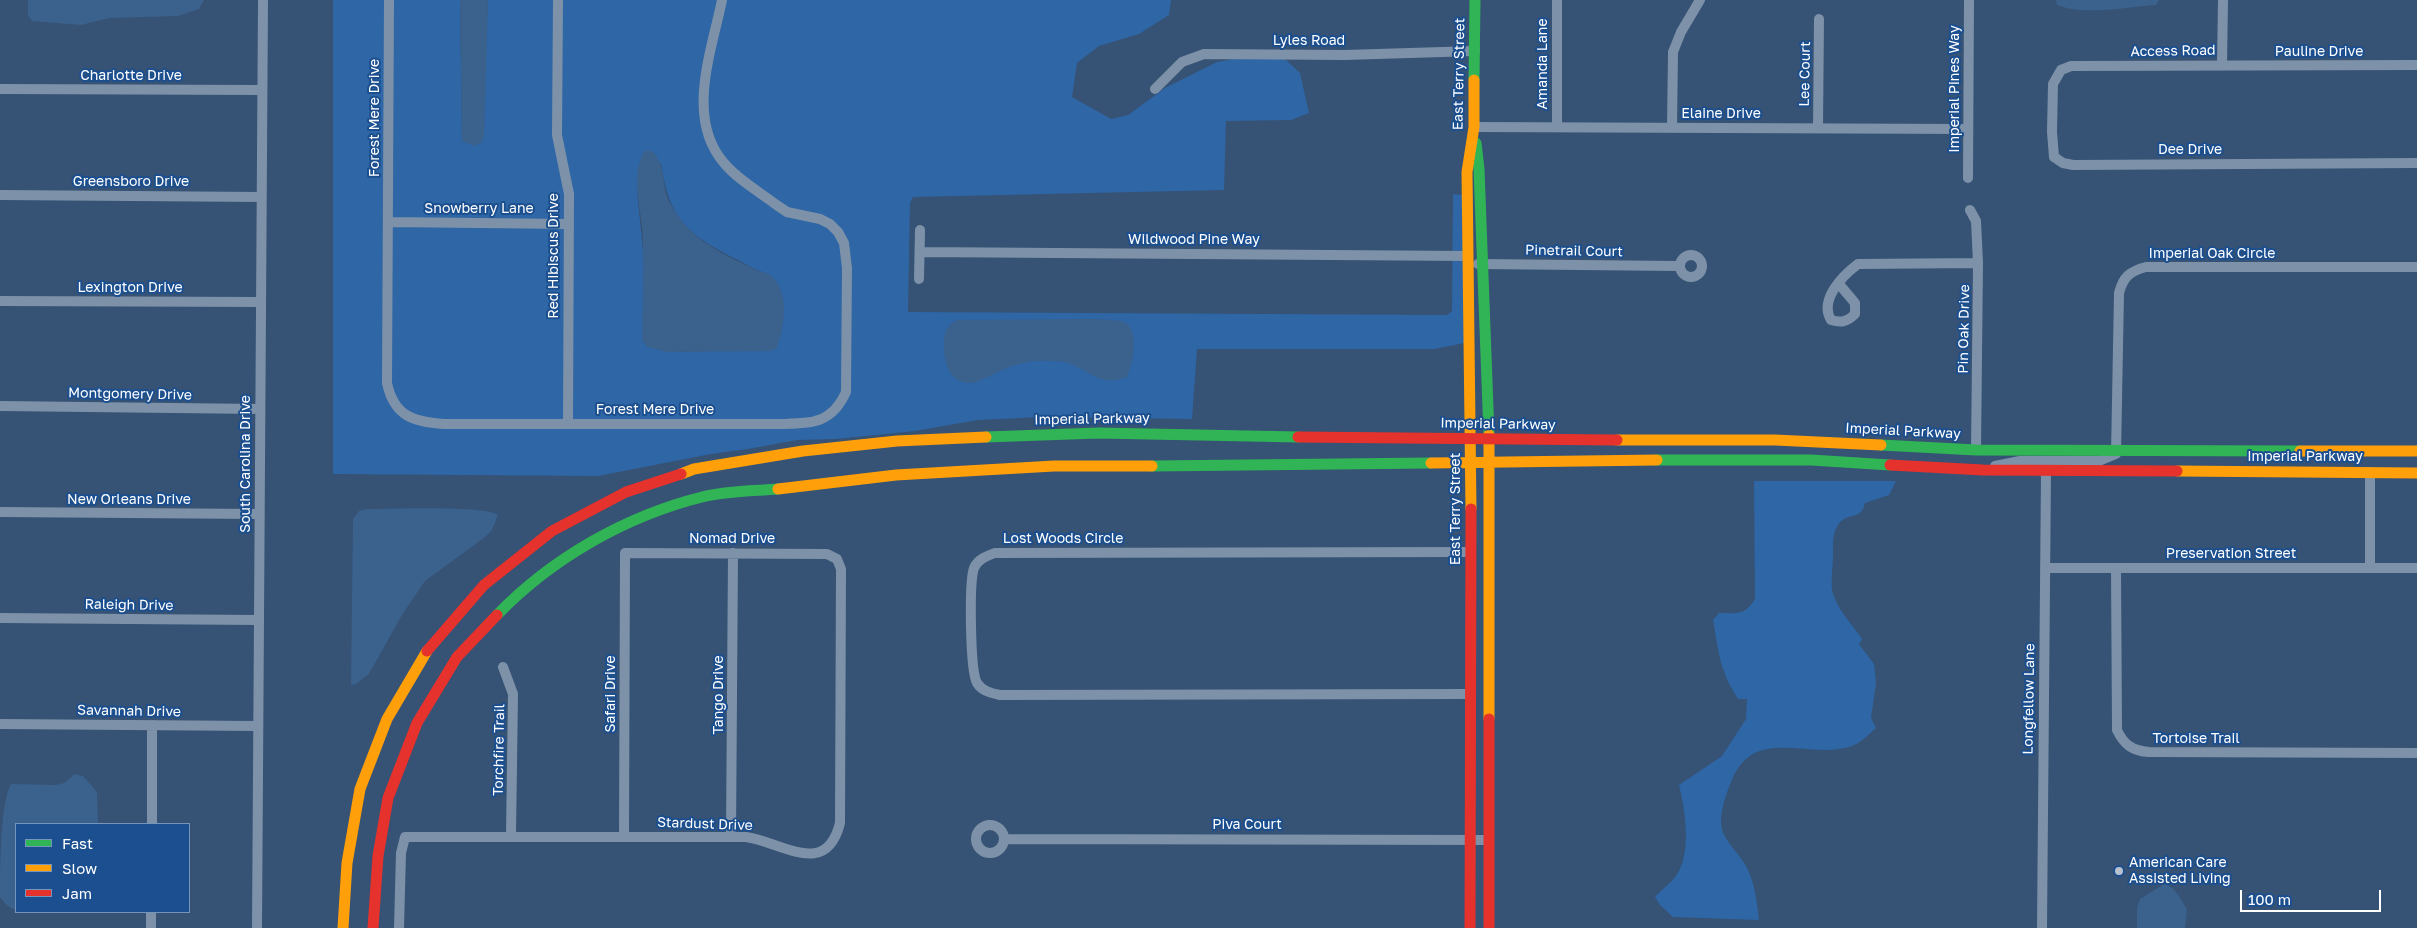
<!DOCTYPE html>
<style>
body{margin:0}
#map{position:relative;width:2417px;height:928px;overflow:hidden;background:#365274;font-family:"Golos Text",sans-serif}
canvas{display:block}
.legend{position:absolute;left:15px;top:823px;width:175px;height:90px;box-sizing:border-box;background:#1b4f8f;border:1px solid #7695bc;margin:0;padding:6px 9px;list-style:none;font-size:15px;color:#fff}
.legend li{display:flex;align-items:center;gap:10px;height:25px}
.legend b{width:25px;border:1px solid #7695bc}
.scale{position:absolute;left:2240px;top:890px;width:141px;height:22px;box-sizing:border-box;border:2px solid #fff;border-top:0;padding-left:6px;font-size:15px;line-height:18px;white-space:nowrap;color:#fff;-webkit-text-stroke:4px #1b4f8f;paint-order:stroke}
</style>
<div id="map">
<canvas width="2417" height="928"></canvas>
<ul class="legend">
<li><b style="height:6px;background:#30b455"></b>Fast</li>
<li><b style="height:6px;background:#ff9f0a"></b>Slow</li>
<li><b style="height:6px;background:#e5322d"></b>Jam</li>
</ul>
<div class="scale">100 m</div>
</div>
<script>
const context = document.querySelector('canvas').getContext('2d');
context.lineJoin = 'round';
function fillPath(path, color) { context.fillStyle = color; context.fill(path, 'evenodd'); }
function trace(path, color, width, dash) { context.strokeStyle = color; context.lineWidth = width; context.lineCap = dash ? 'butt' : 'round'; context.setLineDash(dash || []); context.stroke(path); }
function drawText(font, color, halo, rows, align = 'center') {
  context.font = font + ' "Golos Text",sans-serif'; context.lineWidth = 4; context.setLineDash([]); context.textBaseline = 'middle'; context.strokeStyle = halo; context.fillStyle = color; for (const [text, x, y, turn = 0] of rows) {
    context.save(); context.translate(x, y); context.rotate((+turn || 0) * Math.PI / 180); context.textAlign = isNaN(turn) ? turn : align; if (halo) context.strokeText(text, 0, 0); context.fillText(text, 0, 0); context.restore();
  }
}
fillPath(new Path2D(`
 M333,0H460L462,141L485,66L488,0H1171L1169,15L1139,34L1099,46L1077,63L1072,97L1111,119L1128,115L1165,88L1217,62L1256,55L1286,60L1300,73L1309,113L1291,120L1226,121L1224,190L913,197L910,203L908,312L1447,315L1452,311L1453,194L1462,195L1464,343L1435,349H1197L1192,419L1042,417L978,420L915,431L835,439L797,440L748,449L711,454L598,476L333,474ZM661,163C669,220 688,235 738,260C748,265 756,271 766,273C783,293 783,297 783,323L708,351L668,352L653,348L637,191Z
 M1754,481H1896L1889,495L1865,503C1861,522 1847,511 1838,525C1832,534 1833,545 1833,555C1833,566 1831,579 1832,590C1836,608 1852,624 1862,639L1859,644L1874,664L1876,683L1871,718L1876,728C1869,734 1861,743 1852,746C1808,761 1754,724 1731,782C1726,794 1721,809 1721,822C1721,840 1740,853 1747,868C1755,884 1757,902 1759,920L1673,917L1660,905L1655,897C1663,888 1674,881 1679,871C1691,848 1685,809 1679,785L1722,756L1746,719L1747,699H1738C1719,669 1719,653 1713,620L1719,613C1738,613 1744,616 1755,599Z`), '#2f66a5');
fillPath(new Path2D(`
 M28,0H204L199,9L178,16L110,18L81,25L32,21L28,15Z
 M460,0H488L484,137L481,143L475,146L462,141Z
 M2056,0H2159L2156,5C2127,7 2083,16 2057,5Z
 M644,151H652C665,164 662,180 667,197C670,204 676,213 681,220C699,244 729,257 756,270C760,272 764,272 767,273C791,288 785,325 777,348L771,351L668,352L647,347L642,340C643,307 644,275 643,242C643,211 629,180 644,151Z
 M1096,319C1104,320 1116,319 1124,322C1140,330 1133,364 1127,377C1099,388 1091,370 1067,363C1061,361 1054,361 1048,361C1030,360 1012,365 996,373C989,376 979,382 971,383C948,384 943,359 944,341C944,331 949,324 957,320Z
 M367,509C387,509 487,505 498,515L492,530L484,538L425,581L402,615L369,674L355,685L351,684L353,519L359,511Z
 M75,774L83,776L97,792L98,824H16V910C9,908 4,903 0,897C0,872 0,802 11,784L56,785L64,783Z
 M2164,884C2175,886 2181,900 2187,909L2185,928H2137V908L2140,899Z`), '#3b618d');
trace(new Path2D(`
 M389,0L387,383C394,416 413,422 444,424H783C813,423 832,423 846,392L847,268L844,243L838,232L830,224L820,219L787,212L778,206C760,192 738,180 724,163C685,118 712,50 722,0
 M558,0L557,135L569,194L568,424
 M2222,65L2223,0
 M2417,65L2071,66L2061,70L2053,84L2052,132L2054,157L2063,163L2073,165L2417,163
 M0,89L262,90
 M1155,89L1182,62L1204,54L1345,55L1475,51
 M1474,127L1968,129
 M1557,127V0
 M1672,128L1673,52L1681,32L1700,0
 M1818,128L1819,19
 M1968,178L1969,0
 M0,195L261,197
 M1970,210L1976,221L1978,263L1976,450
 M389,222L568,224
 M920,252L1468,256
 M1680 266a11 11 0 1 1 22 0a11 11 0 1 1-22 0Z
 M1478,264L1679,266
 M919,279L920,230
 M1839,284L1855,303V314C1847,322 1841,323 1831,320C1819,300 1842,276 1858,264L1978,263
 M0,301L260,302
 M0,406L260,409
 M1995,466L2020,461H2099L2116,454L2119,293C2123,277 2130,271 2146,267H2417
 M0,512L258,514
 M2045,568H2417
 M2116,568L2117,730C2124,745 2133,751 2149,752L2417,753
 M2370,568V472
 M0,618L258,620
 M503,667L513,694L511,835
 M1470,694L1000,695C991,693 982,691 977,683C970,671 969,582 974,568C978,559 987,556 995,553L1471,552
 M0,724L257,726
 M152,824V725
 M976 839a14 14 0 1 1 28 0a14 14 0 1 1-28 0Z
 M731,836L733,553
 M1004,839L1489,840
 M151,928V912
 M257,928L263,0
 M399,928L401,853L405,837H746C782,842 826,879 840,823L841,569L837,559L827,554L625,553L624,836
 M2042,928L2046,471`), '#7d92a8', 10);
trace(new Path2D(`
 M1474,80L1475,0
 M1476,143L1479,169L1489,435
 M986,437L1099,433L1298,437
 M1881,445L1976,450L2300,451
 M1657,460H1811L1890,465
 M1152,466L1431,463
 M497,615C552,558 626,516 702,497C726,491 753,491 778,489`), '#30b455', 11);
trace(new Path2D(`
 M1489,435V719
 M1617,440H1775L1881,445
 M2300,451H2417
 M1431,463L1657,460
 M2177,471L2417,473
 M681,474L694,469L803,451L897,441L986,437
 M778,489L896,475L1054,466H1152
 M1471,509L1467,172L1474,127V80
 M343,928L347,863L360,789L387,719L427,651`), '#ff9f0a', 11);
trace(new Path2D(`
 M1298,437L1617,440
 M1890,465L1983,470L2177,471
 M427,651L484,585L552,531L626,492L681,474
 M1489,719V928
 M373,928L378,856L388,798L417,723L457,657L497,615
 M1470,928L1471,509`), '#e5322d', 11);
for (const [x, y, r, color] of [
 [2119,871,5,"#b9c2ce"]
]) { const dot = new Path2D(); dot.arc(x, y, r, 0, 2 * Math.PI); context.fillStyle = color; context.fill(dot); trace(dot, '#1b4f8f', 2); }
drawText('14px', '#fff', '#1b4f8f', [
 ["Lyles Road",1309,41],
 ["Access Road",2173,51,-1],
 ["Pauline Drive",2319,52],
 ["Amanda Lane",1543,64,-90],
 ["East Terry Street",1459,74,-89],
 ["Lee Court",1805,74,-89],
 ["Charlotte Drive",131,76],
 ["Imperial Pines Way",1955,89,-90],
 ["Elaine Drive",1721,114],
 ["Forest Mere Drive",375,118,-90],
 ["Dee Drive",2190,150],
 ["Greensboro Drive",131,182],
 ["Snowberry Lane",479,209],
 ["Wildwood Pine Way",1194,240],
 ["Pinetrail Court",1574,251,1],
 ["Imperial Oak Circle",2212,254],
 ["Red Hibiscus Drive",554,256,-90],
 ["Lexington Drive",130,288],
 ["Pin Oak Drive",1964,329,-89],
 ["Montgomery Drive",130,394,1],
 ["Forest Mere Drive",655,410],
 ["Imperial Parkway",1092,419,-1],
 ["Imperial Parkway",1498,424,1],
 ["Imperial Parkway",1903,431,3],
 ["Imperial Parkway",2305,457],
 ["South Carolina Drive",246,464,-90],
 ["New Orleans Drive",129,500],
 ["East Terry Street",1456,509,-90],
 ["Nomad Drive",732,539],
 ["Lost Woods Circle",1063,539],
 ["Preservation Street",2231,554],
 ["Raleigh Drive",129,605,1],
 ["Safari Drive",611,694,-90],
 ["Tango Drive",719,695,-90],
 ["Longfellow Lane",2029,699,-89],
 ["Savannah Drive",129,711,1],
 ["Tortoise Trail",2196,739],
 ["Torchfire Trail",499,750,-89],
 ["Stardust Drive",705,824,2],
 ["Piva Court",1247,825]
]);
drawText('14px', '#fff', '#1b4f8f', [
 ["American Care",2129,863],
 ["Assisted Living",2129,879]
], 'left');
</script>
